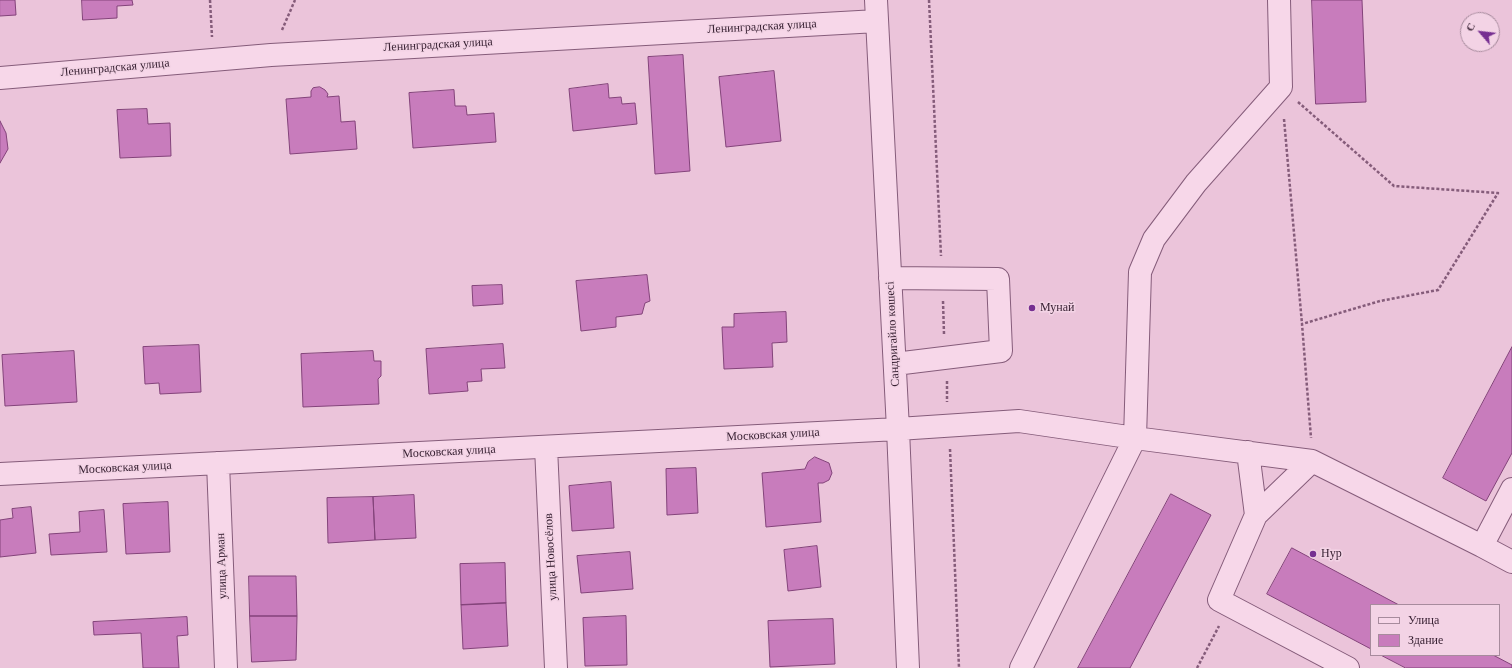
<!DOCTYPE html>
<meta charset="utf-8">
<style>
body{margin:0}
#map{position:relative;width:1512px;height:668px;overflow:hidden;background:#ebc4da;font-family:"Times New Roman",serif}
canvas{display:block}
.legend{position:absolute;left:1370px;top:604px;width:130px;height:52px;box-sizing:border-box;background:#f3d3e5;border:1px solid #a78b9d;margin:0;padding:5px 7px;list-style:none;font-size:12px;color:#361f31}
.legend li{display:flex;align-items:center;gap:8px;height:20px}
.legend b{width:20px;border:1px solid #a78b9d}
.north{position:absolute;left:1460px;top:12px;width:40px;height:40px;box-sizing:border-box;background:#f3d3e5;border:1px solid #a78b9d;border-radius:50%;rotate:298deg;font-size:11px;font-weight:700;line-height:16px;text-align:center;color:#361f31}
.north::after{content:'';display:block;margin:auto;width:14px;height:18px;background:#762f91;clip-path:polygon(50% 0,100% 100%,50% 72%,0 100%)}
</style>
<div id="map">
<canvas width="1512" height="668"></canvas>
<ul class="legend">
<li><b style="height:5px;background:#f7d7e9"></b>Улица</li>
<li><b style="height:11px;background:#c87cbc"></b>Здание</li>
</ul>
<div class="north">С</div>
</div>
<script>
const context = document.querySelector('canvas').getContext('2d');
context.lineJoin = 'round';
function fillPath(path, color) { context.fillStyle = color; context.fill(path, 'evenodd'); }
function trace(path, color, width, dash) { context.strokeStyle = color; context.lineWidth = width; context.lineCap = dash ? 'butt' : 'round'; context.setLineDash(dash || []); context.stroke(path); }
function drawText(font, color, halo, rows, align = 'center') {
  context.font = font + ' "Times New Roman",serif'; context.lineWidth = 3; context.setLineDash([]); context.textBaseline = 'middle'; context.strokeStyle = halo; context.fillStyle = color; for (const [text, x, y, turn = 0] of rows) {
    context.save(); context.translate(x, y); context.rotate((+turn || 0) * Math.PI / 180); context.textAlign = isNaN(turn) ? turn : align; if (halo) context.strokeText(text, 0, 0); context.fillText(text, 0, 0); context.restore();
  }
}
const building = new Path2D(`
 M0,0H15L16,15L0,16Z
 M82,0H132L133,5L117,6V18L83,20Z
 M1312,0H1362L1366,102L1316,104Z
 M683,55L690,171L655,174L648,57Z
 M774,71L781,141L726,147L719,77Z
 M608,84L609,98L621,97L622,104L635,103L637,124L573,131L569,89Z
 M320,87L325,90L328,94L327,97L339,96L341,122L355,121L357,149L290,154L286,99L311,97V91L313,88Z
 M454,90L455,106H466L467,115L494,113L496,142L413,148L409,93Z
 M147,109L148,124L170,123L171,156L120,158L117,110Z
 M0,121L6,133L8,149L0,163Z
 M647,275L650,301L645,303L642,314L616,317V327L581,331L576,281Z
 M502,285L503,304L473,306L472,286Z
 M786,312L787,342L772,343L773,367L724,369L722,327H734V314Z
 M503,344L505,368L481,369L482,381L467,382L468,391L429,394L426,349Z
 M199,345L201,392L160,394L159,383L145,384L143,347Z
 M1512,347V453L1486,501L1443,478Z
 M74,351L77,402L5,406L2,355Z
 M373,351L374,361H381V376L378,379L379,404L303,407L301,354Z
 M815,457L829,463L832,473L829,480L823,483H818L821,522L766,527L762,473L805,469L808,462Z
 M696,468L698,513L667,515L666,469Z
 M611,482L614,528L572,531L569,486Z
 M1171,494L1211,515L1130,668H1078Z
 M414,495L416,538L375,540L373,497Z
 M373,497L375,540L328,543L327,498Z
 M168,502L170,552L126,554L123,504Z
 M31,507L36,553L0,557V520L13,518L12,509Z
 M104,510L107,552L51,555L49,534L80,532L79,512Z
 M817,546L821,587L788,591L784,550Z
 M1292,548L1399,605H1371V649L1267,594Z
 M630,552L633,589L581,593L577,556Z
 M505,563L506,603L461,605L460,564Z
 M249,576H296L297,616H250Z
 M506,603L508,646L463,649L461,605Z
 M250,616H297L296,660L252,662Z
 M626,616L627,665L585,666L583,618Z
 M187,617L188,635L177,636L179,668H143L141,633L94,635L93,622Z
 M833,619L835,664L770,667L768,621Z
 M1381,655H1493L1512,665V668H1406Z`);
fillPath(building, '#c87cbc');
trace(building, '#83437a', 1);
const minor = new Path2D(`
 M876,0L898,429L908,668
 M0,78L271,55L877,21
 M890,278L998,279L1001,351L895,364
 M546,447L556,668
 M1248,452L1256,515
 M1312,461L1256,515L1219,600L1348,668
 M218,463L226,668
 M0,474L898,429L1019,421L1135,438L1312,461L1482,546L1512,562
 M1482,546L1512,489
 M1021,668L1135,438L1140,272L1154,239L1196,183L1281,87L1279,0`);
trace(minor, '#855c7a', 24);
trace(new Path2D(`
 M210,0L212,37
 M929,0L941,256
 M282,30L295,0
 M1298,102L1394,186L1498,193L1438,290L1380,301L1302,324L1311,438
 M1284,119L1302,324
 M943,301L944,334
 M947,381V402
 M950,449L959,668
 M1197,668L1219,626`), '#855c7a', 2.5, [3, 2]);
trace(minor, '#f7d7e9', 22);
for (const [x, y, r, color] of [
 [1032,308,4,"#762f91"],
 [1313,554,4,"#762f91"]
]) { const dot = new Path2D(); dot.arc(x, y, r, 0, 2 * Math.PI); context.fillStyle = color; context.fill(dot); trace(dot, '#f3d3e5', 1.5); }
drawText('12px', '#361f31', '#f3d3e5', [
 ["Ленинградская улица",762,27,-3],
 ["Ленинградская улица",438,45,-3],
 ["Ленинградская улица",115,68,-5],
 ["Сандригайло көшесі",893,334,-93],
 ["Московская улица",773,435,-3],
 ["Московская улица",449,452,-3],
 ["Московская улица",125,468,-3],
 ["улица Новосёлов",551,557,-93],
 ["улица Арман",222,566,-92]
]);
drawText('12px', '#361f31', '#f3d3e5', [
 ["Мунай",1040,308],
 ["Нур",1321,554]
], 'left');
</script>
